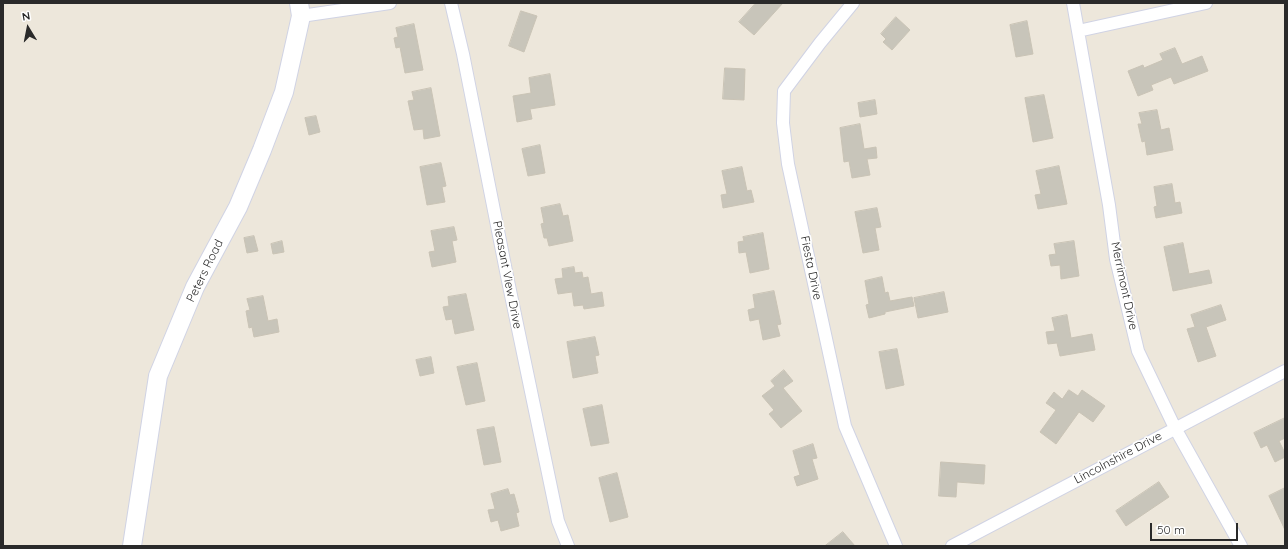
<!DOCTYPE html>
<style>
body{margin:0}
#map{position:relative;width:1288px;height:549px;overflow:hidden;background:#ede7db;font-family:Quicksand,sans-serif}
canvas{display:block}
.frame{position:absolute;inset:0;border:4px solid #2a2a2a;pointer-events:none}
.north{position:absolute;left:8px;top:8px;width:40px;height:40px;-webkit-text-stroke:3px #fff;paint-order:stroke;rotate:350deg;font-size:11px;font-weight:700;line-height:16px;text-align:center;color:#2a2a2a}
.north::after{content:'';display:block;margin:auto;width:14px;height:18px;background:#2a2a2a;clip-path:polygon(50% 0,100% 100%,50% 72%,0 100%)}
.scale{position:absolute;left:1150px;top:523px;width:88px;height:18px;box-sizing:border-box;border:2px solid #2a2a2a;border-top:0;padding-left:5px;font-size:12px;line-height:14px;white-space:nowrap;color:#2a2a2a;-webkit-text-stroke:3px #fff;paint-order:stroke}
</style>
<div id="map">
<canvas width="1288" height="549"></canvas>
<div class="frame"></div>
<div class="north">N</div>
<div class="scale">50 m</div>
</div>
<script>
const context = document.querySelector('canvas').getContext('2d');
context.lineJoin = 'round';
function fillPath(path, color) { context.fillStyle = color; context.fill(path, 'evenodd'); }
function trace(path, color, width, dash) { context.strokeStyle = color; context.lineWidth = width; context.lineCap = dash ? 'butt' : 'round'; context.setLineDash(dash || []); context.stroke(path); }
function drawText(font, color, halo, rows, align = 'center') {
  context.font = font + ' Quicksand,sans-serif'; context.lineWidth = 3.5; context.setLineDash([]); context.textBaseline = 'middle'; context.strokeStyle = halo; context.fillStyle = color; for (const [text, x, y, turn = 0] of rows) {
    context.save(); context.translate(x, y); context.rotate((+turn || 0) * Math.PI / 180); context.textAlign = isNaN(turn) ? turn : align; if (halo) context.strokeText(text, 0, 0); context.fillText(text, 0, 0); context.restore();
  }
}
const building = new Path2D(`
 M756,3H783L754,35L739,22Z
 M521,11L537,16L524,52L509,46Z
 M896,17L910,30L892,50L883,42L886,39L881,34Z
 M1027,21L1033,54L1016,57L1010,25Z
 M414,24L423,70L405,73L400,47L396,48L394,38L398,37L396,28Z
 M1175,48L1182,64L1202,56L1208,71L1174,84L1171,77L1151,85L1153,90L1138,96L1128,71L1143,65L1144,68L1163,60L1160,54Z
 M725,68L745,69L744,100L723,99Z
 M550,74L555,105L530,109L532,119L517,122L513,96L531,93L529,78Z
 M431,88L440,136L424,139L423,129L414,130L408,101L414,100L412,92Z
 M1044,95L1053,138L1033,142L1025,98Z
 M875,100L877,114L860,117L858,103Z
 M1157,110L1161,130L1169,128L1173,150L1147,155L1145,141L1142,142L1138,124H1142L1139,113Z
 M316,116L320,132L309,135L305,118Z
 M860,124L864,149L876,147L877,158L867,159L870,175L852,178L849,161L844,162L840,128Z
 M540,145L545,173L528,176L522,149Z
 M441,163L446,186L442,187L445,202L427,205L420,167Z
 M1059,166L1067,204L1038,209L1035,195L1041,194L1036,171Z
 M742,167L747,191L751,190L754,202L723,208L721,195L727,194L722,171Z
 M1172,184L1175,203L1180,202L1182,213L1156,218L1154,207L1157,206L1154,187Z
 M560,204L563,216L568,215L573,241L549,246L547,238H544L541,224L544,223L541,208Z
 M877,208L881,227L875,228L879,250L863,253L855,212Z
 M454,227L457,240L452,241L456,262L432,267L429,252L435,251L431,231Z
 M763,233L769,269L750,273L746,252L739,253L738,242L744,241L743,237Z
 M254,236L258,251L247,253L244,238Z
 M282,241L284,252L273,254L271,244Z
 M1074,241L1079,276L1061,279L1060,265L1051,266L1049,255L1056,254L1054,244Z
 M1183,243L1189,274L1209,270L1212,283L1173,291L1164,247Z
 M574,267L575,273L582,272L583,278L588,277L591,294L602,292L604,306L584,309L583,305L574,306L572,292L558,294L555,279L563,278L562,269Z
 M882,277L885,293L888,292L890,301L912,297L914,306L885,312V314L869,318L866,305L869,304L865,281Z
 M774,291L781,324L777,325L780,336L763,340L759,319L750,321L748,310L755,308L753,295Z
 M944,292L948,312L918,318L914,298Z
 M466,294L474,330L455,334L452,319L446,320L443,307L449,306L448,297Z
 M263,296L268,321L277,319L279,332L254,337L252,327L249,328L246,311L250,310L247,299Z
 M1221,305L1226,320L1206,327L1216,356L1198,362L1187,329L1195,327L1191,315Z
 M1067,315L1071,338L1092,334L1095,350L1060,356L1057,343L1048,344L1046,332L1055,331L1052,318Z
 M595,337L599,355L595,356L598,373L573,378L567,342Z
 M897,349L904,385L886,389L879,352Z
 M431,357L434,373L420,376L416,360Z
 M477,363L485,401L466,405L457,367Z
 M784,370L793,381L783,388L802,411L781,428L769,414L774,410L762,396L775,386L771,381Z
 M1069,390L1078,396L1082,390L1105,406L1093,422L1079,412L1056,444L1040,432L1056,410L1046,403L1054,392L1062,399Z
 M602,405L609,443L591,446L583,409Z
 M1285,418V438L1279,441L1285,453V457L1275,462L1267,445L1261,448L1254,433Z
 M494,427L501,462L484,465L477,430Z
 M813,444L817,458L812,459L818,479L797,486L794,477L800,475L793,451Z
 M941,462L985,465L984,484L957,482L956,497L939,496Z
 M617,473L628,517L610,522L599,478Z
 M1159,482L1169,497L1126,526L1116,511Z
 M1285,488V530L1269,496Z
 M508,489L510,495L514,494L519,512L516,513L519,526L501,531L498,520L491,522L488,510L495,509L491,494Z
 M843,532L855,546H825Z`);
fillPath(building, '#c8c5ba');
trace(building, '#c9c3b5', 1);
const street = new Path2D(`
 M451,3L463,54L507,276L558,521L568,546
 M853,3L820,43L784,91L783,123L788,164L845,426L896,546
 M1073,3L1109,205L1116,259L1138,351L1175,428L1241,546
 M301,16L390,3
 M1078,31L1206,3
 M952,546L1285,371`);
const secondary = new Path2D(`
 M132,546L158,376L195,287L238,207L262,150L284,92L301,16L299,3`);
trace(street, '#d0d3e4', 14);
trace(secondary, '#d0d3e4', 20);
trace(street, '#fff', 12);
trace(secondary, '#fff', 18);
drawText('12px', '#2a2a2a', '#fff', [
 ["Fiesta Drive",811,268,78],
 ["Peters Road",205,271,-64],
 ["Pleasant View Drive",507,275,79],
 ["Merrimont Drive",1124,286,78],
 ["Lincolnshire Drive",1118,458,-28]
]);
</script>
